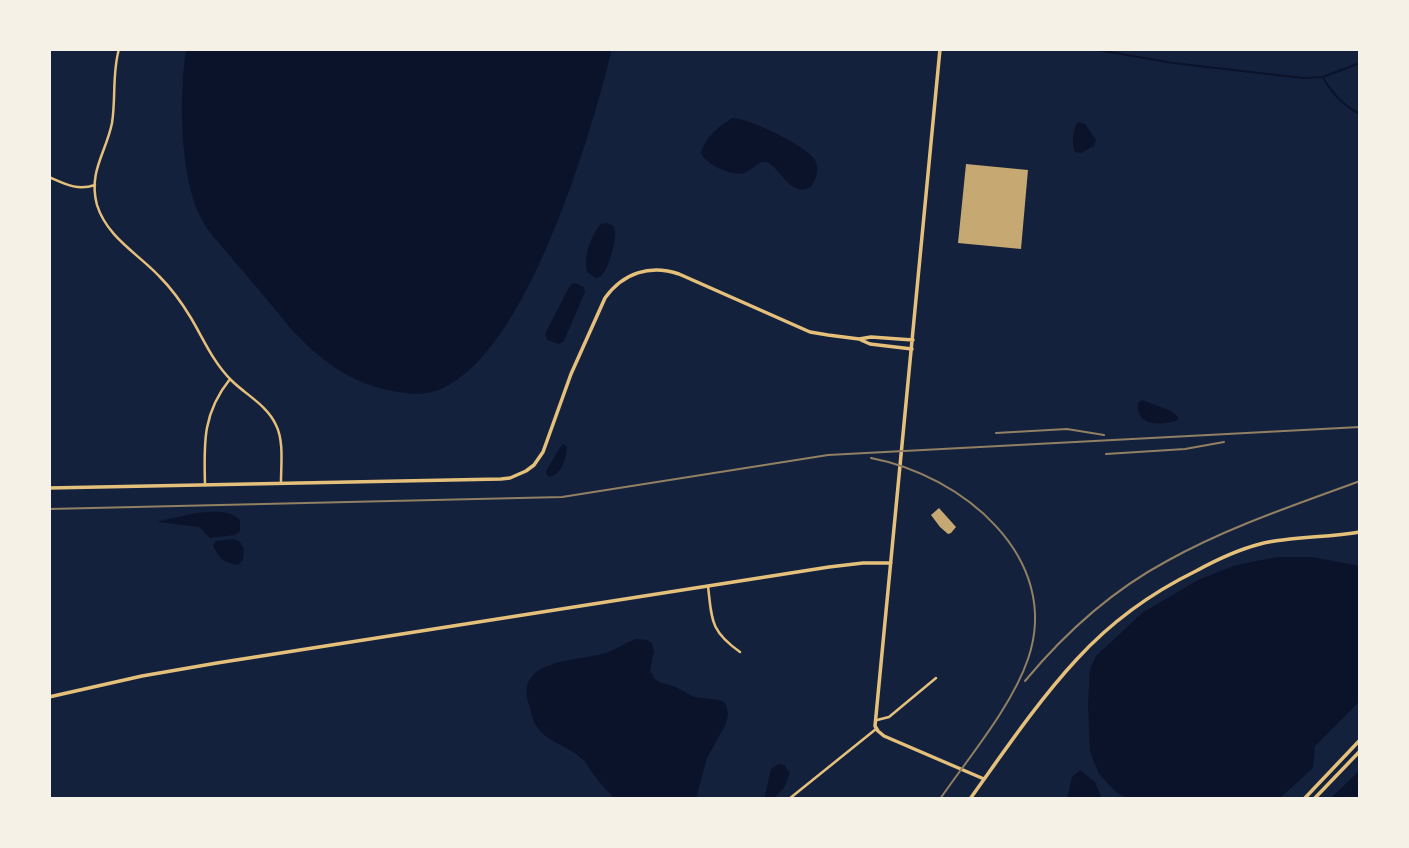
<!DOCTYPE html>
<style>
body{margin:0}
#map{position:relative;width:1409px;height:848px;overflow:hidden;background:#14213d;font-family:"Fira Sans",sans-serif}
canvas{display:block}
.frame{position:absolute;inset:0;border:51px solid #f6f1e7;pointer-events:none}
</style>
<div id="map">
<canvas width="1409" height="848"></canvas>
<div class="frame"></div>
</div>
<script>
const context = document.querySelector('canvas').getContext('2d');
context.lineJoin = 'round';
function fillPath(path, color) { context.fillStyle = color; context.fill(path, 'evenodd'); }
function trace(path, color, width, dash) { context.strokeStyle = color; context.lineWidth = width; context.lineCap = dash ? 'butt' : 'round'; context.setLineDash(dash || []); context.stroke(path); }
fillPath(new Path2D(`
 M186,49H612C591,135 527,353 441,389C427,395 413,395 399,392C354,386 321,361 291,329C273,306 254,284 235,262C224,248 210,235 202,220C179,179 179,94 186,49Z
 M733,118C748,118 809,147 815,160C820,169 816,179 811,187L802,190C783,187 776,160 763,162C756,163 751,171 744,173C732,177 705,164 701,153C704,139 720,124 733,118Z
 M1078,122L1085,124L1096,140L1094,146L1081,153L1075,152C1071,144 1073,128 1078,122Z
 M607,223C612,225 614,225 615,231C617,239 608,271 601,276C600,277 597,278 596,278L587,272C583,257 591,235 601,224Z
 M575,283L584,287L585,292L564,341L559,344L547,340L545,334L569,287L572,284Z
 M1142,400L1171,411L1178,417V420C1162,426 1135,427 1138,403Z
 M563,444L567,447C566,458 562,475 549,477L546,474L547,469L561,446Z
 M196,513C211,512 229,509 240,520V531L235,535L210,538L199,527L158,522L160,521Z
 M234,539L240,542L244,549L243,560L238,565C224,563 218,558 213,545L216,541Z
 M1277,557H1313L1360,566V701L1315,746L1313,768L1279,799H1129L1116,792L1099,774L1090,752L1088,705L1090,669L1096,656L1142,613L1198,580L1236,565Z
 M636,639L647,640L652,643L654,652L650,670L654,678L659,682L676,687L694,697L720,700L725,703L727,708L728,715L726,724L707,758L696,799H615C608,792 600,784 594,775C589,769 587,763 581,758C568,746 547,742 537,727C532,720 531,710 528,702C517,660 574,661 602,654C614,651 624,643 636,639Z
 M778,764L784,765L790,773L784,788L773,799H764L771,769Z
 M1080,770L1095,782L1102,799H1067L1072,777Z
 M1360,770V799H1330Z`), '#0b132b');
trace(new Path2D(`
 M1092,49L1173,63L1303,78L1323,77L1360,63
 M1324,79C1333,95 1344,106 1360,114`), '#0b132b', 2);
fillPath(new Path2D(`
 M966,164L1028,170L1021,249L958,243Z
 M939,508L956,527L951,533L948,534L940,527L931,515Z`), '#c6a872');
trace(new Path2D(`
 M119,49C112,73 116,98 112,123C106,153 88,172 97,205C107,237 137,253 159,276C171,288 182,303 191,318C204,340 213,362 231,380C246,395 267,405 276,425C284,441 281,464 281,482
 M49,177C65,184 77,191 95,185
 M205,485C204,444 202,414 230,379
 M708,586C712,620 710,631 740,652
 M877,720L889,717L936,678
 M789,799L876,729`), '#e5c07b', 2.5);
trace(new Path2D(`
 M940,49L875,726L878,731L884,736L984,779
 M861,340L870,344L912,349
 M49,488L501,479L510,478L526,471L534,465L543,452L571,374L605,298C623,273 650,264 679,274L810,332L828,335L859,339L871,337L913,340
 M49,697L142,676L217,663L829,567L863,563H891
 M970,799C1003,753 1038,701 1077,659C1110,623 1151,593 1196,571C1216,560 1237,550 1260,544C1292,536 1327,538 1360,532`), '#e5c07b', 3.5);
trace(new Path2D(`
 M1304,799L1360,740
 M1314,799L1360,751`), '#e5c07b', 3.5);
trace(new Path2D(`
 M996,433L1067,429L1104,435
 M1106,454L1185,449L1224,442
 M871,458C961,475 1063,557 1028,659C1012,706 969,757 940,799
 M49,509L562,497L828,455L1360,427
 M1025,681C1064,634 1113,590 1167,561C1228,527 1295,505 1360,481`), '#918062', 2);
</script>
